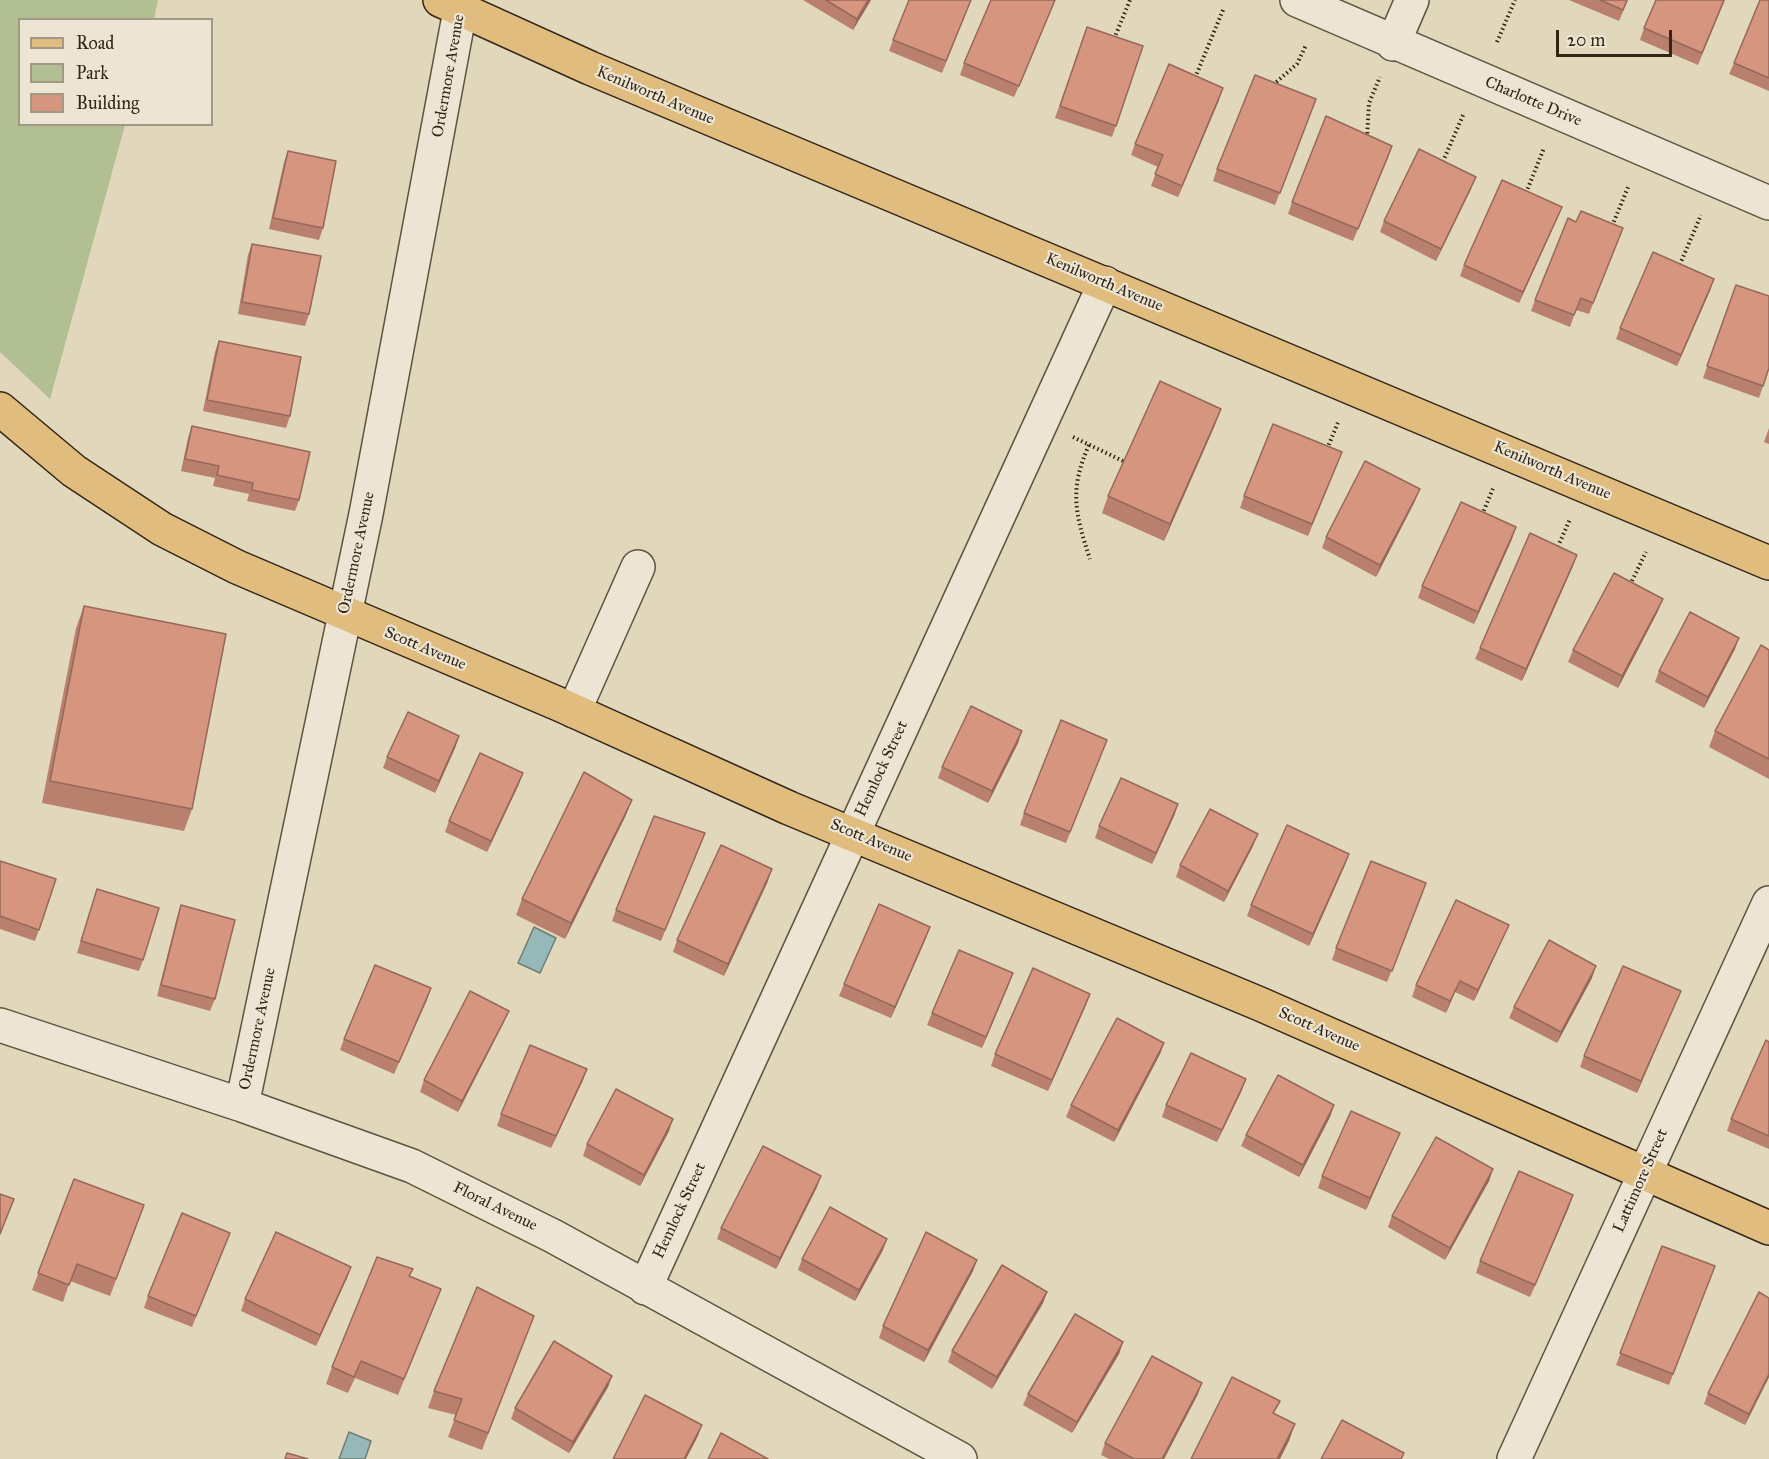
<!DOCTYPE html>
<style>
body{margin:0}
#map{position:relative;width:1769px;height:1459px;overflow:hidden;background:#e1d7bb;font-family:"IM FELL Great Primer",serif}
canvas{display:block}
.legend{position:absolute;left:18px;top:18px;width:195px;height:108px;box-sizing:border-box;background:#ece5d3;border:2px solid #a29887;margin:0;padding:8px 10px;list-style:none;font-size:18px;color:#342516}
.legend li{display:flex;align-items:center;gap:12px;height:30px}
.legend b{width:30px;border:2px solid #a29887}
.scale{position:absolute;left:1556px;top:30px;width:116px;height:27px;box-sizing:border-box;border:3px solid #342516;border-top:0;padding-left:8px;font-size:18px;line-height:21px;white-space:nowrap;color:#342516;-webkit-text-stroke:4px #ece5d3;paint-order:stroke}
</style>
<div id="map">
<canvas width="1769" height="1459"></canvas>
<ul class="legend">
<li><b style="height:8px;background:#e0bc7e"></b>Road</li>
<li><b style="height:16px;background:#b1bf92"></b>Park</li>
<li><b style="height:16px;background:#d6957f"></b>Building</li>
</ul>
<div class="scale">20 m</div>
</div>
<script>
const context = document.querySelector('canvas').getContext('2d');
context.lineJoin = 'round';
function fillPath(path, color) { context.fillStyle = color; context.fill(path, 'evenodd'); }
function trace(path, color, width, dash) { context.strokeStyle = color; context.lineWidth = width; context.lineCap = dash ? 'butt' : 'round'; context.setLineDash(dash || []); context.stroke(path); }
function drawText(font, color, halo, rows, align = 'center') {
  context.font = font + ' "IM FELL Great Primer",serif'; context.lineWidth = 4.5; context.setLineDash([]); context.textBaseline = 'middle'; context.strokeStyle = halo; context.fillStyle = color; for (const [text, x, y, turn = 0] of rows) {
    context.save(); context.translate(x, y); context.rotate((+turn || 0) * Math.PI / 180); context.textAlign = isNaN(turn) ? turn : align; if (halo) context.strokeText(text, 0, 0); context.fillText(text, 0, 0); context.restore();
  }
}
fillPath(new Path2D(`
 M0,0H158L154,19L20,20V124L125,125L50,399L0,352Z`), '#b1bf92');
const water = new Path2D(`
 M534,927L556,938L540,973L518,963Z
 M349,1432L371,1441L365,1459H339Z`);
fillPath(water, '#96b8b8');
trace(water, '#6f7d77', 1.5);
const minor = new Path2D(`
 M1297,0L1769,203
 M1393,44L1412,0
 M574,711L638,567
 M0,1025L242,1105L412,1166L553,1236L960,1459
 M242,1105L366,514L462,0
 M645,1288L1105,283
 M1514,1459L1769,903`);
const major = new Path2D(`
 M440,0L590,68L1769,563
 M0,409L74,471L162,529L237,567L561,705L789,808L1260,1004L1769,1228`);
trace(minor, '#5f523f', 36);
trace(major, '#342516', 36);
trace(new Path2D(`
 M1114,39L1130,0
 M1497,42L1515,0
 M1195,78L1223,10
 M1273,85L1297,64L1306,45
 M1367,138L1369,103L1380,77
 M1441,166L1464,113
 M1526,193L1544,148
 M1612,226L1629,185
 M1678,269L1701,215
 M1073,437L1125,462
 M1089,445C1069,489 1075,514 1090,559
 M1327,449L1339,420
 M1482,515L1494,486
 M1556,551L1570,519
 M1630,585L1646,552`), '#342516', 4, [1.5, 3]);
trace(minor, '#ece5d3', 33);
trace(major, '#e0bc7e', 33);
fillPath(new Path2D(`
 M803,0H871L853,30Z
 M971,0L942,73L889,51L893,40Z
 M1055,0L1014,97L960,75L964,63Z
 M1569,0H1628L1619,21Z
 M1725,0L1698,65L1640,40L1644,28Z
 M1769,0V91L1729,74L1734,63Z
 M1087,27L1143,46L1112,137L1055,118Z
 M1316,99L1275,205L1213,181L1217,169Z
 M1219,100L1178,197L1151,186L1158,167L1131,155L1135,144Z
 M1392,146L1353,241L1288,214L1292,202Z
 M288,151L323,228L319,240L269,229L284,162Z
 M1471,189L1436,261L1380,232L1384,221Z
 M1562,207L1557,219L1519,303L1460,276L1464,265Z
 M1576,222L1623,228L1589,314L1576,310L1570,327L1531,311L1535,300Z
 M252,244L309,314L305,326L238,314L248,255Z
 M1714,279L1677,366L1616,339L1620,328Z
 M1736,285L1769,368L1759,398L1703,378Z
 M219,341L290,416L286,428L203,411L215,352Z
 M1215,425L1164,541L1102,513L1108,496Z
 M192,426L299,500L295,511L247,501L249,494L213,486L215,478L181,471L188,438Z
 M1769,428V444L1764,442Z
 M1338,463L1308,536L1240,508L1244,496Z
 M1415,501L1376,577L1322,548L1326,537Z
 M1512,539L1474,624L1418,598L1422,586Z
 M1573,566L1522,681L1475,659L1480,648Z
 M84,606L192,809L184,831L42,803L76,628Z
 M1658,611L1618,688L1568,662L1573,650Z
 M1735,649L1704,708L1655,682L1659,671Z
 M1769,650V779L1709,747L1715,731Z
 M1022,731L1018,743L988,803L938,778L942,767Z
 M459,736L455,748L435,793L383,768L387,757Z
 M1107,740L1066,843L1020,825L1024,813Z
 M519,784L487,852L445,832L449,821Z
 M632,800L625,817L565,939L516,915L522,899Z
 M1178,804L1174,816L1152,864L1095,838L1099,826Z
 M700,845L661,941L612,921L616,910Z
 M1253,846L1224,902L1176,877L1180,865Z
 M0,861L56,879L35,941L0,929Z
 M1345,865L1309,946L1247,916L1251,905Z
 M768,881L724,976L673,952L677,940Z
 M97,889L143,960L139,971L77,953Z
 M1422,895L1387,982L1332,960L1336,948Z
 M181,905L215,999L210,1011L157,996L177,917Z
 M1504,936L1474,1001L1455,992L1446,1013L1412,997L1416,985Z
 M926,938L891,1018L839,996L844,984Z
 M1592,978L1557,1043L1509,1018L1514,1007Z
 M1009,984L982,1048L927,1025L932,1013Z
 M431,988L394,1074L340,1050L344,1039Z
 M1676,1002L1637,1093L1580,1067L1584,1056Z
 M1086,1005L1048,1091L991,1066L995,1054Z
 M504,1022L458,1112L420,1092L424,1080Z
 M1769,1042V1149L1727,1131L1731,1119Z
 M1164,1043L1160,1054L1114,1142L1066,1117L1071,1105Z
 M587,1069L583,1080L551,1148L497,1126L501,1114Z
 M1242,1090L1217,1142L1162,1117L1166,1105Z
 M1334,1105L1330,1117L1299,1177L1241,1146L1246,1135Z
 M669,1131L640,1186L583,1156L587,1144Z
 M1395,1144L1366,1210L1318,1188L1322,1176Z
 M1493,1169L1489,1181L1445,1260L1388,1227L1392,1216Z
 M74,1179L144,1205L110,1296L70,1281L63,1302L32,1290Z
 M817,1187L776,1269L717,1239L721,1228Z
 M1569,1207L1530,1297L1476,1273L1480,1261Z
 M230,1233L192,1327L144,1308L148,1296Z
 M1662,1246L1715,1266L1669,1385L1616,1365Z
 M883,1250L855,1301L798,1270L802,1259Z
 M977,1260L973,1271L924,1362L879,1338L883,1326Z
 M351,1267L347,1278L316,1346L241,1311L245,1299Z
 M410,1277L434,1306L398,1395L355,1378L348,1393L326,1384L332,1367Z
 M1047,1292L1043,1303L992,1389L948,1362L952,1351Z
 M528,1332L482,1450L448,1437L456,1415L428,1408L434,1391Z
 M1123,1342L1119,1354L1072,1433L1023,1405L1028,1394Z
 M612,1376L608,1387L569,1453L511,1419L515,1408Z
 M1769,1377L1745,1425L1704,1404L1708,1393Z
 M1198,1394L1164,1459H1109L1101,1455L1105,1443Z`), '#b8806d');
fillPath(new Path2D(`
 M868,0H871L853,30L857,19Z
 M1055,0L1014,97L1019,86Z
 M1223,88L1219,100L1178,197L1182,186Z
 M1392,146L1388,158L1353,241L1358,229Z
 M1476,177L1471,189L1436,261L1441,249Z
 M1562,207L1557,219L1519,303L1523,292Z
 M1714,279L1710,291L1677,366L1681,355Z
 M1221,409L1215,425L1164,541L1170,524Z
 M1420,489L1415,501L1376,577L1380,565Z
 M1516,527L1512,539L1474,624L1478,612Z
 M1577,555L1573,566L1522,681L1526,669Z
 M1663,599L1658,611L1618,688L1622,676Z
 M1739,638L1735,649L1704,708L1708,697Z
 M1022,731L1018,743L988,803L992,791Z
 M459,736L455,748L435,793L439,781Z
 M523,773L519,784L487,852L491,841Z
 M632,800L625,817L565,939L571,923Z
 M1178,804L1174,816L1152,864L1156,853Z
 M1258,834L1253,846L1224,902L1228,891Z
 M1349,854L1345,865L1309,946L1313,934Z
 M772,869L768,881L724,976L728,964Z
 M1509,925L1504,936L1474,1001L1478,990Z
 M930,927L926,938L891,1018L895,1007Z
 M1596,966L1592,978L1557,1043L1561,1032Z
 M1013,973L1009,984L982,1048L986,1037Z
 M1460,981L1455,992L1446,1013L1450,1001Z
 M431,988L427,1000L394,1074L399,1062Z
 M1681,991L1676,1002L1637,1093L1641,1081Z
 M1090,994L1086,1005L1048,1091L1052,1080Z
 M509,1011L504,1022L458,1112L462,1101Z
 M1164,1043L1160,1054L1114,1142L1118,1130Z
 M587,1069L583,1080L551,1148L556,1136Z
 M1246,1079L1242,1090L1217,1142L1222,1130Z
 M1334,1105L1330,1117L1299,1177L1303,1165Z
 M673,1119L669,1131L640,1186L644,1175Z
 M1400,1133L1395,1144L1366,1210L1370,1198Z
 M1493,1169L1489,1181L1445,1260L1450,1248Z
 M821,1176L817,1187L776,1269L780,1258Z
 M1573,1195L1569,1207L1530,1297L1535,1285Z
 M887,1239L883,1250L855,1301L859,1290Z
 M977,1260L973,1271L924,1362L928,1350Z
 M351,1267L347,1278L316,1346L320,1335Z
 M1047,1292L1043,1303L992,1389L997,1377Z
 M1123,1342L1119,1354L1072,1433L1077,1422Z
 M1769,1374V1377L1745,1425L1749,1414Z
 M612,1376L608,1387L569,1453L573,1442Z
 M1202,1383L1198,1394L1164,1459H1162Z
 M1295,1424L1289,1441L1280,1459H1277Z
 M702,1425L698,1436L686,1459H684Z`), '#966859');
const building = new Path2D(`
 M826,0H868L857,19Z
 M909,0H971L946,61L893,40Z
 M991,0H1055L1019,86L964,63Z
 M1600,0H1627L1623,10Z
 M1656,0H1724L1702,53L1644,28Z
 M1760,0H1769V78L1734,63Z
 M1087,27L1143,46L1116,126L1060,106Z
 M1169,64L1223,88L1182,186L1155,174L1163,155L1135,144Z
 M1255,75L1316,99L1280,193L1217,169Z
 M1326,116L1392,146L1358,229L1292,202Z
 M1419,149L1476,177L1441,249L1384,221Z
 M288,151L336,161L323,228L273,218Z
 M1502,180L1562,207L1523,292L1464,265Z
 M1581,211L1623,228L1593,303L1581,298L1574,315L1535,300L1568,218L1576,222Z
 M252,244L321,256L309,314L242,302Z
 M1653,252L1714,279L1681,355L1620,328Z
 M1736,285L1769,296V368L1763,386L1707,366Z
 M219,341L301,357L290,416L207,400Z
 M1160,381L1221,409L1170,524L1108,496Z
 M1273,424L1342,452L1312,524L1244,496Z
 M192,426L310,452L299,500L252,490L253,483L217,475L219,466L185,459Z
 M1365,461L1420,489L1380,565L1326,537Z
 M1461,502L1516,527L1478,612L1422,586Z
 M1530,533L1577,555L1526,669L1480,648Z
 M1614,573L1663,599L1622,676L1573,650Z
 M84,606L226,634L192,809L50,781Z
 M1690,612L1739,638L1708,697L1659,671Z
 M1761,645L1769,650V759L1715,731Z
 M971,706L1022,731L992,791L942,767Z
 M408,712L459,736L439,781L387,757Z
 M1061,720L1107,740L1070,832L1024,813Z
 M480,753L523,773L491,841L449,821Z
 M584,772L632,800L571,923L522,899Z
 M1121,778L1178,804L1156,853L1099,826Z
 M1210,809L1258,834L1228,891L1180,865Z
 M654,816L705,833L665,930L616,910Z
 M1287,825L1349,854L1313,934L1251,905Z
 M721,845L772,869L728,964L677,940Z
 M0,861L56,879L39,930L0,916Z
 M1371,861L1426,883L1392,971L1336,948Z
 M97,889L159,908L143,960L81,941Z
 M1456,900L1509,925L1478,990L1460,981L1450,1001L1416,985Z
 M879,904L930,927L895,1007L844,984Z
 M181,905L235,920L215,999L161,985Z
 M1549,940L1596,966L1561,1032L1514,1007Z
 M959,950L1013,973L986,1037L932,1013Z
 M375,965L431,988L399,1062L344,1039Z
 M1623,966L1681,991L1641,1081L1584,1056Z
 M1033,968L1090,994L1052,1080L995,1054Z
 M470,991L509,1011L462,1101L424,1080Z
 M1117,1018L1164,1043L1118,1130L1071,1105Z
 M1766,1040L1769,1042V1136L1731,1119Z
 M530,1045L587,1069L556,1136L501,1114Z
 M1191,1053L1246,1079L1222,1130L1166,1105Z
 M1278,1075L1334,1105L1303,1165L1246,1135Z
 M616,1089L673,1119L644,1175L587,1144Z
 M1351,1111L1400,1133L1370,1198L1322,1176Z
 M1436,1137L1493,1169L1450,1248L1392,1216Z
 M763,1146L821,1176L780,1258L721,1228Z
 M1519,1171L1573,1195L1535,1285L1480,1261Z
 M74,1179L144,1205L116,1279L77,1264L69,1285L38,1273Z
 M0,1194L14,1199L0,1234Z
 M830,1207L887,1239L859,1290L802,1259Z
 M182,1213L230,1233L196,1316L148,1296Z
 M276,1232L351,1267L320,1335L245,1299Z
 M926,1232L977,1260L928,1350L883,1326Z
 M1662,1246L1715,1266L1673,1374L1620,1353Z
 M377,1257L413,1269L409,1276L441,1289L404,1379L361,1361L354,1377L332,1367Z
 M1002,1265L1047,1292L997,1377L952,1351Z
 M477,1287L534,1316L488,1433L454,1420L462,1399L434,1391Z
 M1759,1292L1769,1298V1374L1749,1414L1708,1393Z
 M1075,1314L1123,1342L1077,1422L1028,1394Z
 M554,1341L612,1376L573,1442L515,1408Z
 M1152,1356L1202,1383L1162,1459H1134L1105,1443Z
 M1232,1377L1280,1401L1273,1413L1295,1424L1277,1459H1191Z
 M645,1395L702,1425L684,1459H613Z
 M1342,1420L1404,1453L1401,1459H1321Z
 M721,1433L768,1459H708Z
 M287,1453L308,1459H285Z`);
fillPath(building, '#d6957f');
trace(building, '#966859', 1.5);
drawText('16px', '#342516', '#ece5d3', [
 ["Ordermore Avenue",449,76,-80],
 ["Kenilworth Avenue",655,96,23],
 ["Charlotte Drive",1533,102,23],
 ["Kenilworth Avenue",1104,283,23],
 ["Kenilworth Avenue",1552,471,23],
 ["Ordermore Avenue",357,553,-78],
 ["Scott Avenue",425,649,23],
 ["Hemlock Street",882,769,-65],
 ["Scott Avenue",871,841,23],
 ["Ordermore Avenue",258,1029,-78],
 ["Scott Avenue",1319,1030,24],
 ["Lattimore Street",1641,1181,-66],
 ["Floral Avenue",495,1207,26],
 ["Hemlock Street",680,1211,-65]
]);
</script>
